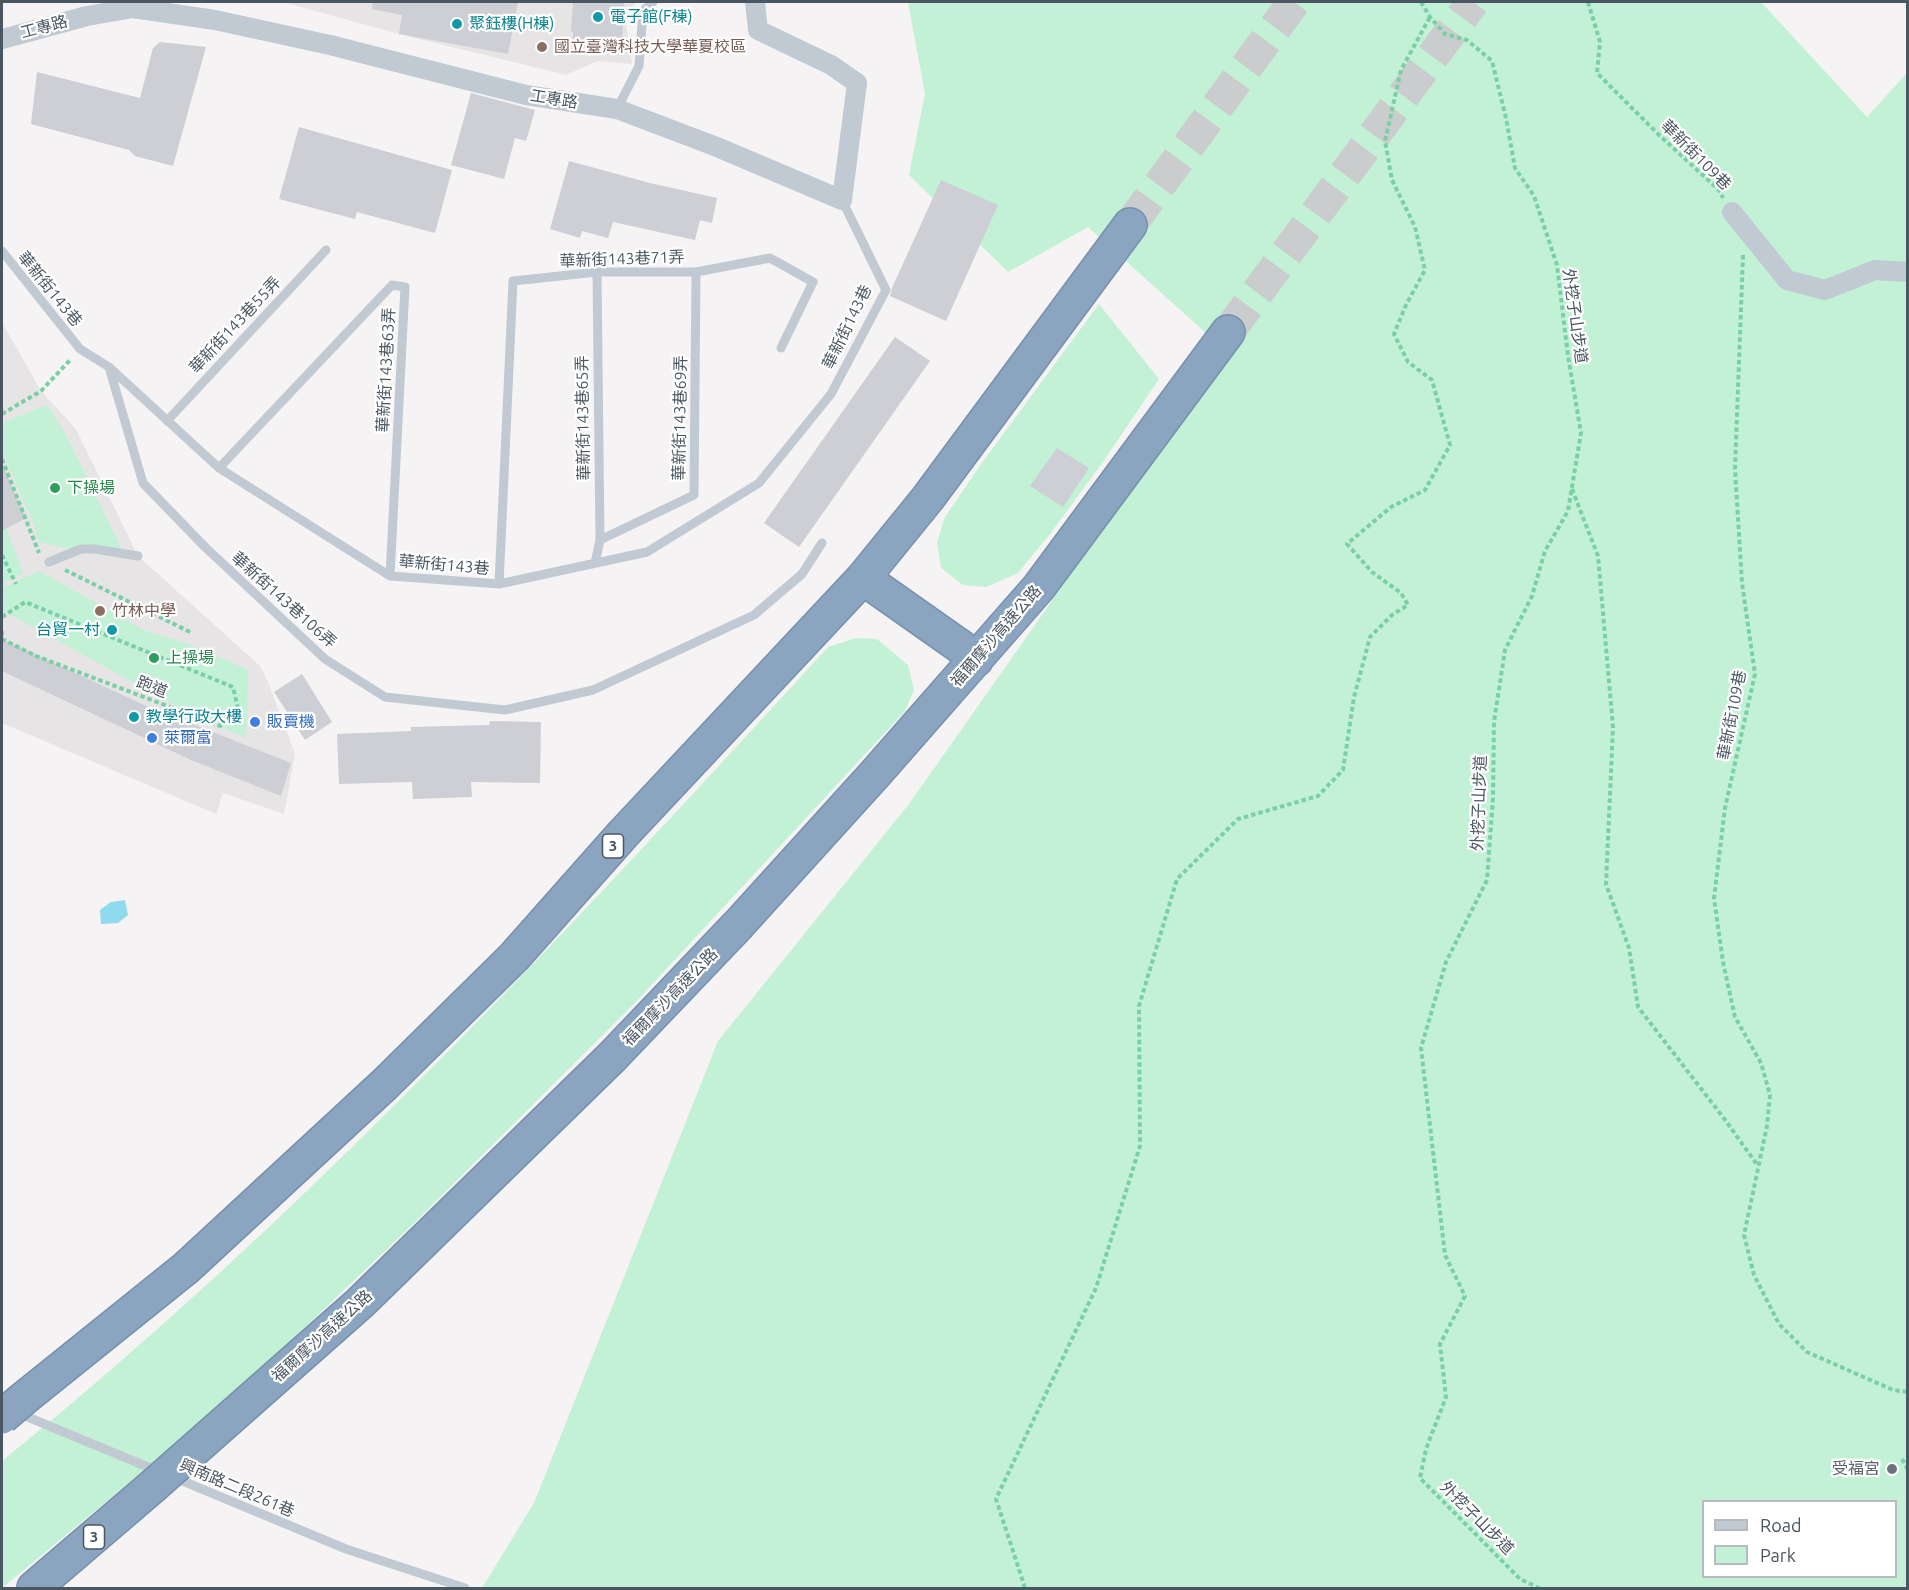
<!DOCTYPE html>
<meta charset="utf-8">
<style>
body{margin:0}
#map{position:relative;width:1909px;height:1590px;overflow:hidden;background:#f5f3f3;font-family:Ubuntu,sans-serif}
canvas{display:block}
.frame{position:absolute;inset:0;border:3px solid #4a5661;pointer-events:none}
.legend{position:absolute;left:1702px;top:1500px;width:195px;height:78px;box-sizing:border-box;background:#fff;border:2px solid #b7bbc0;margin:0;padding:8px 10px;list-style:none;font-size:18px;color:#4a5661}
.legend li{display:flex;align-items:center;gap:12px;height:30px}
.legend b{width:30px;border:2px solid #b7bbc0}
</style>
<div id="map">
<canvas width="1909" height="1590"></canvas>
<div class="frame"></div>
<ul class="legend">
<li><b style="height:8px;background:#c1cad2"></b>Road</li>
<li><b style="height:16px;background:#c3f1d5"></b>Park</li>
</ul>
</div>
<script>
const context = document.querySelector('canvas').getContext('2d');
context.lineJoin = 'round';
function fillPath(path, color) { context.fillStyle = color; context.fill(path, 'evenodd'); }
function trace(path, color, width, dash) { context.strokeStyle = color; context.lineWidth = width; context.lineCap = dash ? 'butt' : 'round'; context.setLineDash(dash || []); context.stroke(path); }
function drawText(font, color, halo, rows, align = 'center') {
  context.font = font + ' Ubuntu,"Noto Sans TC",sans-serif'; context.lineWidth = 4.5; context.setLineDash([]); context.textBaseline = 'middle'; context.strokeStyle = halo; context.fillStyle = color; for (const [text, x, y, turn = 0] of rows) {
    context.save(); context.translate(x, y); context.rotate((+turn || 0) * Math.PI / 180); context.textAlign = isNaN(turn) ? turn : align; if (halo) context.strokeText(text, 0, 0); context.fillText(text, 0, 0); context.restore();
  }
}
fillPath(new Path2D(`
 M283,2H636L625,16L632,64L598,61L566,75L399,34Z
 M2,322L41,391L76,429L138,556L260,666L268,682L295,754L284,814L223,793L216,814L2,723Z`), '#e6e4e5');
fillPath(new Path2D(`
 M908,2H1761L1867,117L1907,73V1588H482L534,1503L718,1041L909,804L1227,352L1088,227L1008,272L909,175L925,94ZM1704,1502H1896V1576H1704Z
 M1099,304L1159,379L1105,459L1050,534L1018,573L986,587L963,585L941,568L937,542L945,517L979,467Z
 M47,405L67,437L122,550L70,549L39,542L34,525L2,451V423Z
 M2,516L23,573L2,584Z
 M39,571L146,631L192,645L248,670L246,738L182,709L2,610V588Z
 M856,638L877,639L908,665L914,690L905,711L633,1005L410,1227L233,1396L2,1588V1461C303,1218 567,932 828,647Z`), '#c3f1d5');
fillPath(new Path2D(`
 M125,900L128,915L118,923L101,924L100,910L111,902Z`), '#90daee');
fillPath(new Path2D(`
 M373,2H518L508,54L399,34L402,15L372,9Z
 M573,2H624L622,44L600,43V49L582,48V42H573V32H571Z
 M160,42L206,47L173,166L135,156L129,150L31,124L37,72L140,98L153,48Z
 M471,93L535,110L526,141L515,138L504,179L451,165Z
 M299,127L452,170L435,233L357,212L355,219L279,199Z
 M569,161L650,183L717,198L712,223L700,220L695,240L613,222L608,238L582,231L580,238L550,229Z
 M941,180L998,205L946,321L890,296L892,288Z
 M895,337L930,361L799,547L764,523Z
 M1057,448L1089,468L1063,507L1030,486Z
 M2,463L26,518L2,531Z
 M2,639L144,705L291,763L281,796L191,760L2,671Z
 M302,674L332,722L305,740L274,692Z
 M490,721L541,722L540,783L471,782L472,797L413,799L412,782L339,784L337,734L411,731V727L489,725Z`), '#cdcfd5');
trace(new Path2D(`
 M1130,225L1294,2
 M1228,332L1473,2`), '#caccce', 33, [33, 16]);
const motorway = new Path2D(`
 M863,578L961,647L976,660
 M23,1399L186,1268L384,1085L514,957L623,834L863,578L928,498L1130,225
 M179,1463L360,1303L612,1057L739,924L875,774L1039,587L1228,332
 M34,1588L153,1486`);
trace(motorway, '#7690ad', 36);
trace(new Path2D(`
 M1421,2L1430,17L1445,34L1467,40L1492,61L1506,118L1515,168L1534,196L1557,265L1568,356L1581,433L1568,511L1545,551L1532,596L1505,650L1494,722L1493,798L1487,880L1446,962L1421,1048L1445,1255L1465,1296L1440,1344L1446,1397L1426,1449L1420,1478L1520,1579L1539,1588
 M1588,2L1600,42L1597,73L1658,134L1719,190L1723,198
 M1743,255L1735,469L1742,583L1755,674L1725,808L1714,898L1723,962L1735,1017L1761,1063L1770,1095L1767,1126L1744,1235L1754,1275L1779,1324L1807,1352L1893,1390L1908,1392
 M2,414L41,391L71,359
 M2,459L39,553
 M1572,489L1598,556L1613,727L1606,884L1629,948L1638,1007L1726,1121L1758,1166
 M2,555L16,584
 M65,570L190,632
 M2,617L25,602L233,687L239,713L220,726L36,656L2,639V631
 M1902,1459L1908,1470
 M1025,1588L996,1499L1096,1288L1140,1146L1139,1006L1177,879L1238,819L1318,796L1343,770L1354,697L1370,637L1392,615L1408,605L1401,593L1372,572L1347,544L1391,507L1425,490L1450,445L1432,380L1408,362L1394,334L1406,305L1425,270L1415,227L1392,180L1385,141L1401,70L1430,17`), '#7ad0a6', 4, [4.5, 3]);
trace(new Path2D(`
 M617,109L639,66L643,11L653,2
 M2,251L80,349L109,367L219,468L390,576L499,584L647,552L759,483L831,394L886,290L842,200
 M109,367L143,483L205,547L325,659L385,697L505,710L593,690L754,615L802,574L822,543
 M167,421L326,250
 M219,468L392,285L405,287L390,576
 M600,540L694,495L696,272
 M49,562L81,549H95L138,556
 M595,563L600,540L597,272
 M499,584L513,281L597,272H696L770,258L813,282L781,348
 M18,1413L160,1472
 M173,1477L346,1549L465,1588`), '#c1cad2', 9);
trace(new Path2D(`
 M2,39L87,16L133,8L215,20L330,45L526,95L617,109L717,147L842,200L857,83L831,65L758,30L755,2
 M1732,212L1787,280L1825,290L1875,270L1908,272`), '#c1cad2', 20);
trace(motorway, '#8ba5c1', 33);
const motorwayBridge = new Path2D(`
 M2,1417L23,1399
 M153,1486L179,1463`);
trace(motorwayBridge, '#7690ad', 36, []);
trace(motorwayBridge, '#8ba5c1', 33);
for (const [x, y, r, color] of [
 [598,17,6,"#0f9aa8"],
 [457,24,6,"#0f9aa8"],
 [542,47,6,"#8d6e63"],
 [55,488,6,"#2e9e5b"],
 [100,611,6,"#8d6e63"],
 [112,630,6,"#0f9aa8"],
 [154,658,6,"#2e9e5b"],
 [134,717,6,"#0f9aa8"],
 [255,722,6,"#3f7fe0"],
 [152,738,6,"#3f7fe0"],
 [1892,1469,6,"#6b7280"]
]) { const dot = new Path2D(); dot.arc(x, y, r, 0, 2 * Math.PI); context.fillStyle = color; context.fill(dot); trace(dot, '#fff', 2); }
for (const [x, y, w] of [
 [613,846,21],
 [94,1537,21]
]) { const box = new Path2D(); box.roundRect(x - w / 2, y - 12, w, 24, 4.5); context.fillStyle = '#fff'; context.fill(box); trace(box, '#4a5661', 1.5); }
drawText('bold 15px', '#4a5661', null, [
 ["3",613,846],
 ["3",94,1537]
]);
drawText('16px', '#0d838f', '#fff', [
 ["電子館(F棟)",610,17],
 ["聚鈺樓(H棟)",469,24],
 ["台貿一村",100,630,"right"],
 ["教學行政大樓",146,717]
], 'left');
drawText('16px', '#4a5661', '#fff', [
 ["工專路",44,27,-15],
 ["工專路",554,99,9],
 ["華新街109巷",1696,155,45],
 ["華新街143巷71弄",622,259,-2],
 ["華新街143巷",50,289,51],
 ["外挖子山步道",1575,316,82],
 ["華新街143巷55弄",235,325,-47],
 ["華新街143巷",847,327,-64],
 ["華新街143巷63弄",386,370,-87],
 ["華新街143巷65弄",583,418,-91],
 ["華新街143巷69弄",680,418,-89],
 ["華新街143巷",444,565,5],
 ["華新街143巷106弄",284,600,42],
 ["福爾摩沙高速公路",996,636,-49],
 ["跑道",152,687,21],
 ["華新街109巷",1732,715,-79],
 ["外挖子山步道",1479,803,-88],
 ["福爾摩沙高速公路",670,997,-46],
 ["福爾摩沙高速公路",322,1336,-42],
 ["興南路二段261巷",237,1488,23],
 ["外挖子山步道",1477,1518,45]
]);
drawText('16px', '#785e54', '#fff', [
 ["國立臺灣科技大學華夏校區",554,47],
 ["竹林中學",112,611]
], 'left');
drawText('16px', '#27864d', '#fff', [
 ["下操場",67,488],
 ["上操場",166,658]
], 'left');
drawText('16px', '#366cbe', '#fff', [
 ["販賣機",267,722],
 ["萊爾富",164,738]
], 'left');
drawText('16px', '#5b616d', '#fff', [
 ["受福宮",1880,1469]
], 'right');
</script>
